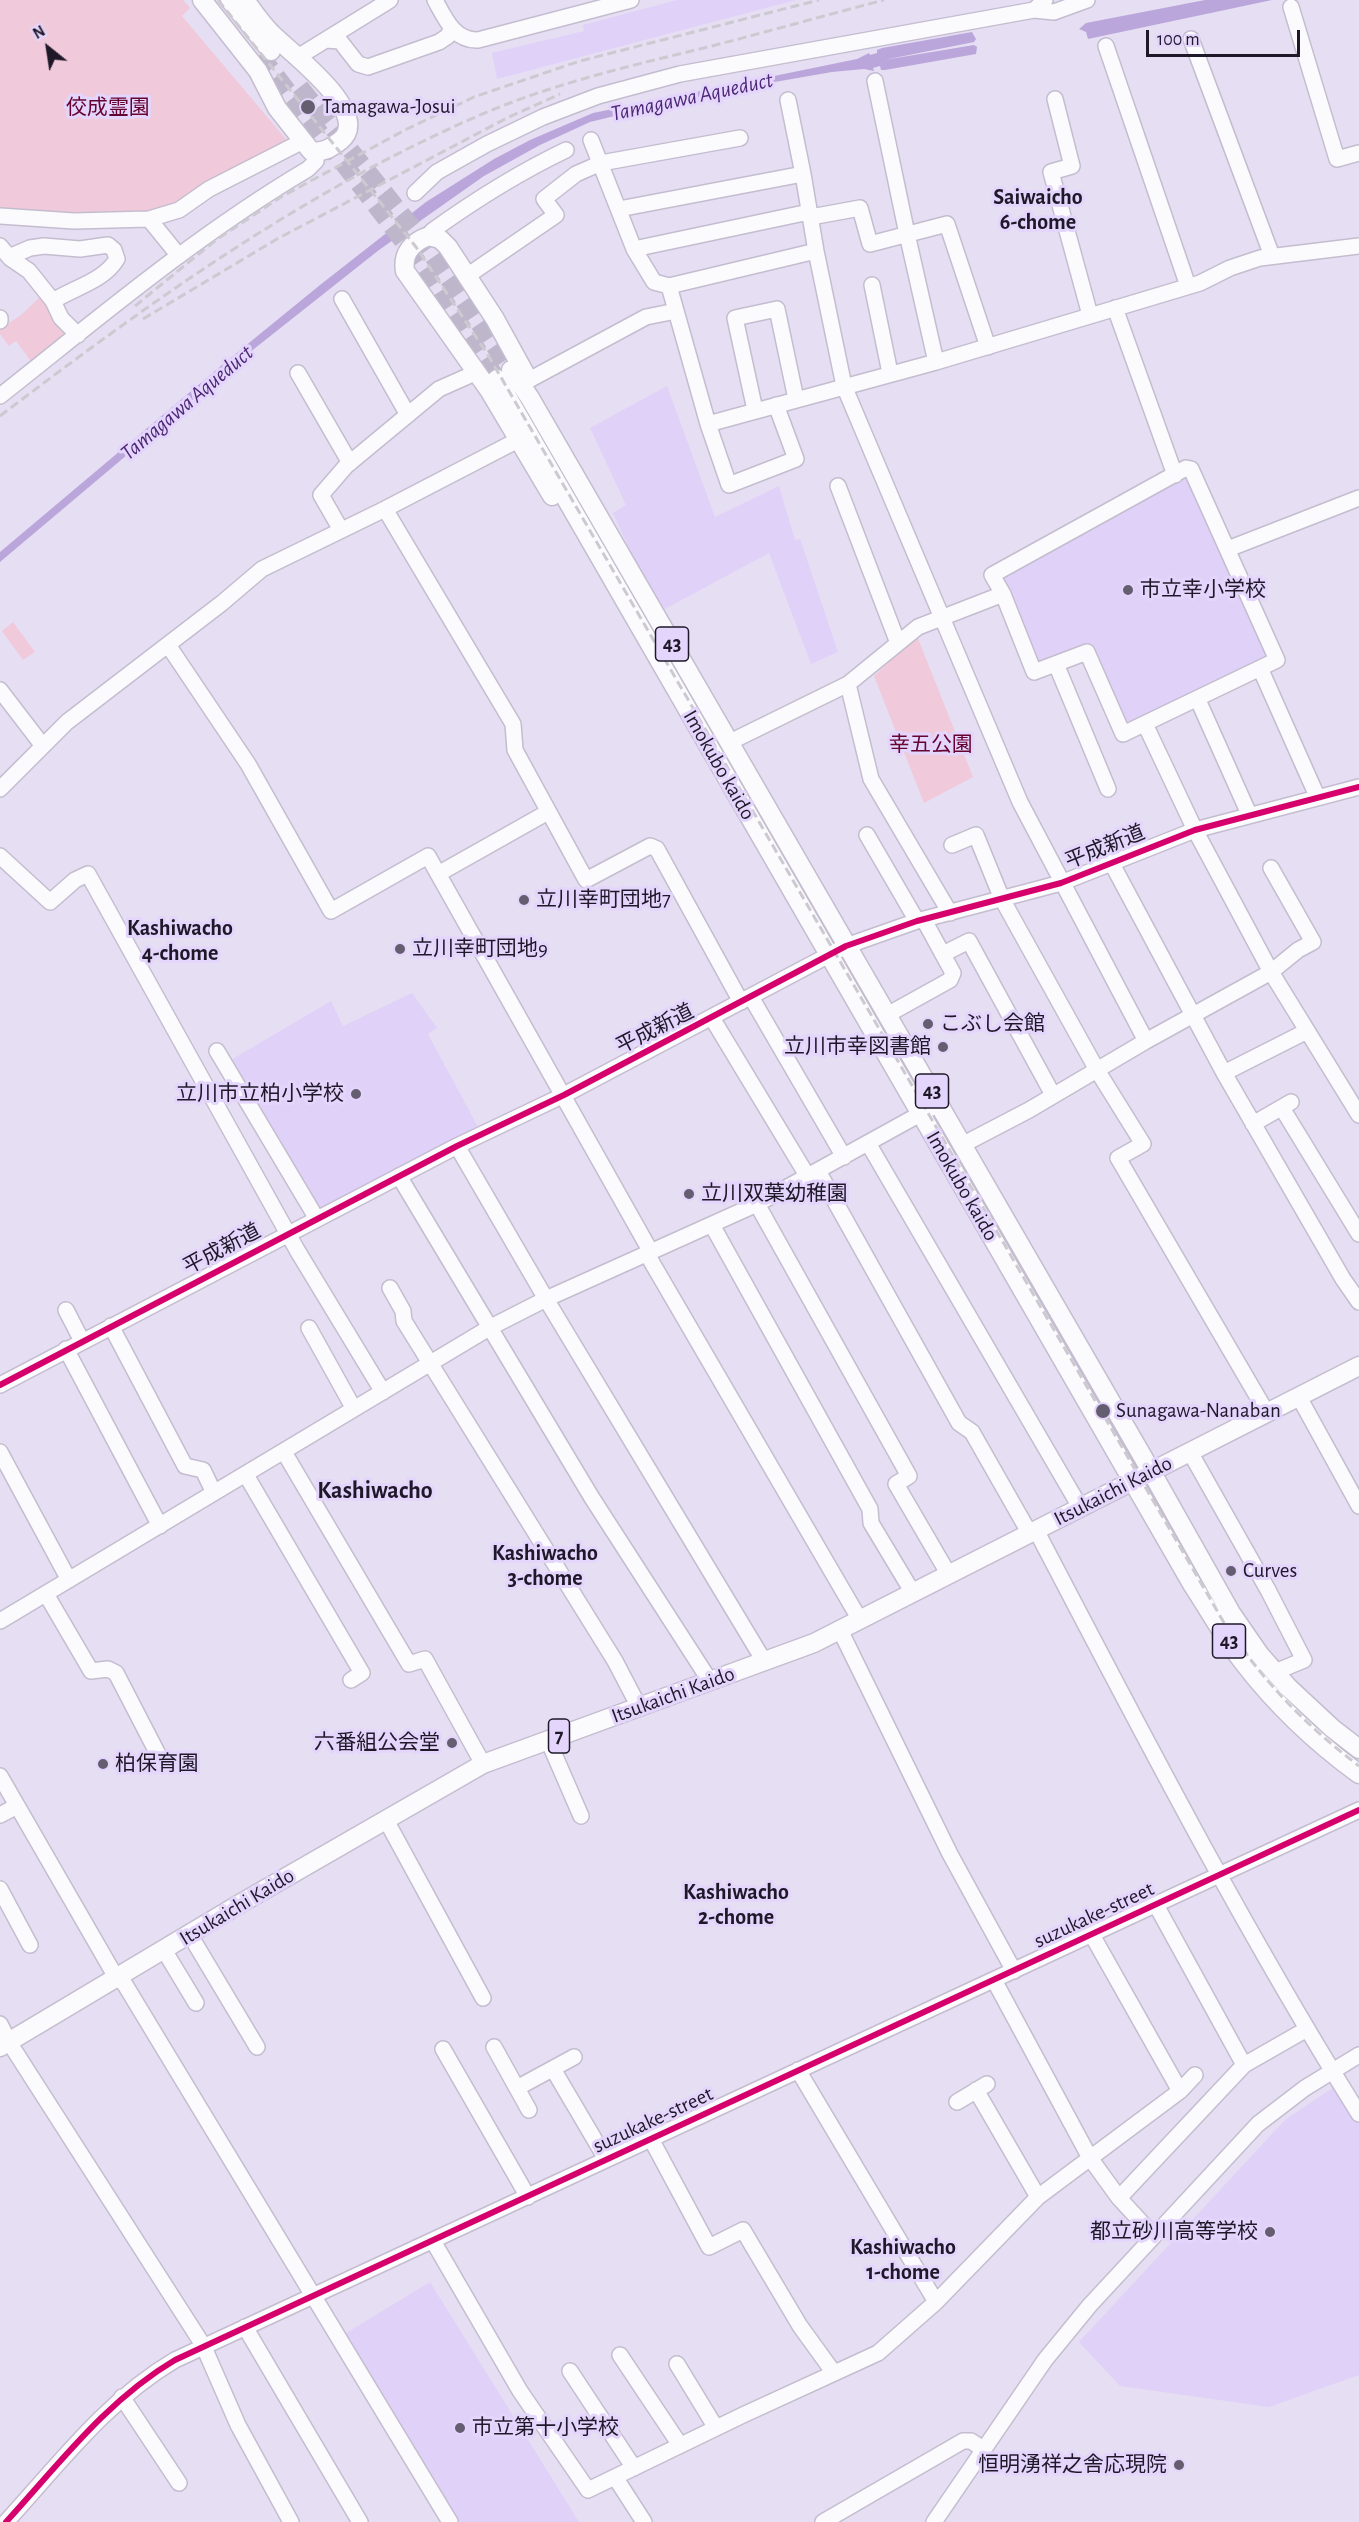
<!DOCTYPE html>
<meta charset="utf-8">
<style>
body{margin:0}
#map{position:relative;width:1359px;height:2522px;overflow:hidden;background:#e6def3;font-family:"Alegreya Sans",sans-serif}
canvas{display:block}
.north{position:absolute;left:18px;top:18px;width:60px;height:60px;-webkit-text-stroke:4px #e4d5fc;paint-order:stroke;rotate:330deg;font-size:16px;font-weight:700;line-height:24px;text-align:center;color:#1f1829}
.north::after{content:'';display:block;margin:auto;width:21px;height:27px;background:#1f1829;clip-path:polygon(50% 0,100% 100%,50% 72%,0 100%)}
.scale{position:absolute;left:1146px;top:30px;width:154px;height:27px;box-sizing:border-box;border:3px solid #1f1829;border-top:0;padding-left:8px;font-size:18px;line-height:21px;white-space:nowrap;color:#1f1829;-webkit-text-stroke:4px #e4d5fc;paint-order:stroke}
</style>
<div id="map">
<canvas width="1359" height="2522"></canvas>
<div class="north">N</div>
<div class="scale">100 m</div>
</div>
<script>
const context = document.querySelector('canvas').getContext('2d');
context.lineJoin = 'round';
function fillPath(path, color) { context.fillStyle = color; context.fill(path, 'evenodd'); }
function trace(path, color, width, dash) { context.strokeStyle = color; context.lineWidth = width; context.lineCap = dash ? 'butt' : 'round'; context.setLineDash(dash || []); context.stroke(path); }
function drawText(font, color, halo, rows, align = 'center') {
  context.font = font + ' "Alegreya Sans","Noto Sans JP",sans-serif'; context.lineWidth = 6; context.setLineDash([]); context.textBaseline = 'middle'; context.strokeStyle = halo; context.fillStyle = color; for (const [text, x, y, turn = 0] of rows) {
    context.save(); context.translate(x, y); context.rotate((+turn || 0) * Math.PI / 180); context.textAlign = isNaN(turn) ? turn : align; if (halo) context.strokeText(text, 0, 0); context.fillText(text, 0, 0); context.restore();
  }
}
fillPath(new Path2D(`
 M677,0H796L497,79L492,53L584,31L583,25Z
 M667,386L715,517L779,486L795,540L800,539L838,652L811,664L769,553L661,611L641,575L613,513L626,505L590,428Z
 M1188,472L1272,655L1129,726L1124,725L1091,647L1038,664L1033,654L1035,650L1011,599L1008,587L1002,580L1005,571Z
 M412,993L437,1028L428,1034L479,1129L320,1212L231,1060L331,1001L343,1026Z
 M1334,2087L1359,2123V2375L1269,2407L1120,2386L1079,2342L1285,2120Z
 M430,2282L579,2522H453L343,2335Z`), '#e0d1f8');
fillPath(new Path2D(`
 M0,0H183L190,8L182,16L290,144L175,205L149,214L74,217L0,212Z
 M41,296L70,336L33,364L16,341L9,346L0,334V329L21,315Z
 M13,622L35,652L23,660L2,631Z
 M917,636L973,777L924,803L874,676Z`), '#f0c9db');
fillPath(new Path2D(`
 M1205,0H1272L1088,39L1086,32L1079,29L1086,23Z
 M972,32L976,39L974,42L884,60L974,45L977,47L976,54L885,70H881L880,66L873,68L874,71L864,69L832,72L746,87L631,112L590,122L540,145L484,176L379,250L235,364L0,562V552L228,360L320,285L426,202L494,159L530,140L593,113L857,59L869,53L870,55L877,53V50L882,48Z`), '#bba6db');
trace(new Path2D(`
 M260,55L406,245L497,379
 M300,87L419,236L511,370`), '#beb6cb', 18, [18, 9]);
const minor = new Path2D(`
 M435,0C445,18 454,41 478,40L631,0
 M1291,7L1337,159L1359,153
 M1034,10L1054,12L1087,0
 M1191,39L1272,256
 M326,40L340,41L358,64L368,67L439,42L448,36L451,29
 M1106,46L1188,286
 M298,57L390,0
 M875,81L907,234L936,362
 M1055,99L1072,166L1051,172L1090,315
 M788,100L803,174L816,251L844,386L1020,802L1146,1041
 M591,140L634,249L654,282L669,286L816,251
 M415,193L437,172L487,144L543,117L598,96L680,74L1034,10L1045,0
 M619,209L803,174
 M0,216L74,221L149,219L179,210L209,189L303,141
 M811,217L860,208L870,244L947,224L988,347
 M149,219L179,256
 M432,231C475,200 518,173 566,150
 M0,246L10,258L29,271L53,301L61,318L78,335
 M634,249L809,212
 M9,257L30,248L44,246L80,249L108,245L114,250L117,259C104,281 73,288 53,301
 M467,276L556,215L544,199L576,174L601,163L740,138
 M872,285L890,373
 M669,286L708,424L729,485L796,459L776,405
 M342,299L408,415
 M1115,308L1175,475
 M0,318V321
 M298,373L350,463
 M529,380L646,317L676,311
 M0,396C100,317 198,234 308,169L316,161L311,151
 M755,410L735,318L777,309L796,399
 M708,424L936,362L1200,283L1230,268L1260,258L1359,246
 M1186,468L1191,469L1277,660L1123,734L1087,652L1034,672L1003,594L992,575Z
 M838,486L898,643
 M385,509L513,724L515,750L586,880L650,846L657,849L741,1002
 M341,530L321,495L346,466L439,389L475,373
 M1228,549L1359,498
 M168,645L248,764L331,911L428,856L647,1245L651,1261L860,1620
 M1056,664L1108,789
 M1260,668L1317,796
 M848,684L871,779L950,913
 M0,690L43,746
 M1198,700L1249,814
 M1145,724L1195,830L1271,972L1359,1115
 M730,742L848,684L918,627L1003,594
 M0,789L67,722L222,603L262,569L385,509L518,440
 M867,835L917,921
 M952,845L976,835L1002,899L1097,1070L1143,1144L1118,1158L1267,1413
 M0,856L50,902L75,880L88,874L297,1250L383,1392
 M1111,862L1224,1073L1343,1279L1359,1302
 M438,874L548,812
 M943,954L969,941L1053,1095
 M751,997L844,1157
 M887,1015L950,980L953,973L924,920
 M712,1018L808,1177
 M217,1051L317,1219
 M1224,1073L1307,1031
 M1282,1108L1359,1234
 M1253,1124L1291,1102
 M868,1143L1080,1507
 M962,1145L1029,1110L1146,1041L1271,972L1298,950L1313,942L1271,868
 M457,1146L546,1299L764,1661
 M818,1171L959,1423L972,1432L1030,1534
 M399,1176L592,1498L710,1681
 M757,1204L909,1476L896,1484L949,1575
 M712,1225L870,1509L871,1523L913,1593
 M390,1288L403,1311L404,1321L615,1661L639,1707
 M66,1310L82,1341
 M111,1326L185,1466L203,1470L214,1493
 M309,1328L354,1409
 M66,1349L160,1526
 M0,1385L457,1146L564,1095L846,946L917,921L1061,883L1195,830L1359,787
 M1299,1397L1359,1506
 M0,1452L69,1580
 M284,1452L409,1664L425,1659L483,1764
 M1190,1452L1268,1590L1304,1660L1275,1672
 M246,1475L362,1673L351,1680
 M1036,1530C1139,1727 1241,1925 1359,2114
 M46,1594L91,1671L108,1669L116,1673L162,1762
 M0,1621L489,1328L546,1299L757,1204L931,1108
 M840,1630L950,1854L1014,1971
 M548,1740L581,1816
 M0,1776L117,1979L124,1983L450,2522
 M0,1815L17,1806
 M386,1820L483,1998
 M0,1889L30,1945
 M1156,1905L1244,2065
 M190,1935L257,2047
 M1092,1935L1180,2091
 M164,1950L196,2003
 M994,1980L1090,2158L1119,2198L1154,2236
 M0,2024L9,2042L203,2345L238,2425L291,2522
 M494,2047L529,2110
 M443,2049L528,2197
 M553,2069L606,2159
 M798,2070L936,2302
 M517,2088L574,2057
 M976,2090L1038,2197
 M957,2102L987,2084
 M651,2139L709,2247L743,2230L800,2326L834,2373
 M1119,2198L1244,2065L1307,2029
 M433,2241L520,2391L588,2490L743,2415L878,2353L936,2302L1038,2197L1180,2091L1195,2075
 M245,2327L360,2522
 M620,2355L680,2445
 M677,2364L716,2428
 M570,2371L634,2468
 M122,2397L179,2483
 M615,2477L644,2522
 M6,2522C59,2464 107,2400 175,2360L1359,1810
 M823,2522L963,2441H971L983,2449
 M934,2522L1045,2360L1090,2305L1258,2124L1305,2088L1359,2055`);
const major = new Path2D(`
 M202,0L258,71L277,108L311,151C324,153 330,148 340,141C375,114 288,51 271,33C261,23 253,11 245,0
 M230,0L271,51
 M511,370L530,398L1151,1471L1231,1613L1260,1655L1288,1687L1332,1728L1359,1749
 M497,379L1192,1584C1209,1610 1224,1637 1243,1662C1276,1705 1315,1742 1359,1774
 M528,379L495,319L448,247L440,239L429,236C412,242 402,253 405,271L489,390L552,496
 M0,2047L243,1902L483,1764L814,1643L1359,1366`);
trace(minor, '#c4bdcf', 18);
trace(major, '#c4bdcf', 21);
trace(minor, '#fbfafd', 15);
trace(major, '#fbfafd', 18);
trace(new Path2D(`
 M218,0L416,247L488,355L1223,1621C1262,1680 1303,1723 1359,1766
 M135,306L216,240L281,197L405,130L474,97L580,61L819,0
 M143,319L277,239L507,118L560,94
 M0,416C154,299 313,185 492,110C563,81 638,64 712,46C769,31 827,15 884,0`), '#cccad0', 3, [9, 4.5]);
trace(new Path2D(`
 M0,1385L457,1146L564,1095L846,946L917,921L1061,883L1195,830L1359,787
 M6,2522C59,2464 107,2400 175,2360L1359,1810`), '#d6006c', 6);
for (const [x, y, r, color] of [
 [308,107,8,"#655d70"],
 [1128,590,6,"#655d70"],
 [524,900,6,"#655d70"],
 [400,949,6,"#655d70"],
 [928,1024,6,"#655d70"],
 [943,1047,6,"#655d70"],
 [356,1094,6,"#655d70"],
 [689,1194,6,"#655d70"],
 [1103,1411,8,"#655d70"],
 [1231,1571,6,"#655d70"],
 [452,1743,6,"#655d70"],
 [103,1764,6,"#655d70"],
 [1270,2232,6,"#655d70"],
 [460,2428,6,"#655d70"],
 [1179,2465,6,"#655d70"]
]) { const dot = new Path2D(); dot.arc(x, y, r, 0, 2 * Math.PI); context.fillStyle = color; context.fill(dot); trace(dot, '#e4d5fc', 2); }
for (const [x, y, w] of [
 [672,644,33],
 [932,1091,33],
 [1229,1641,33],
 [559,1736,21]
]) { const box = new Path2D(); box.roundRect(x - w / 2, y - 17, w, 34, 4.5); context.fillStyle = '#e4d5fc'; context.fill(box); trace(box, '#1f1829', 1.5); }
drawText('bold 20px', '#1f1829', null, [
 ["43",672,644],
 ["43",932,1091],
 ["43",1229,1641],
 ["7",559,1736]
]);
drawText('21px', '#1f1829', '#e4d5fc', [
 ["Tamagawa-Josui",322,107],
 ["市立幸小学校",1140,590],
 ["立川幸町団地7",536,900],
 ["立川幸町団地9",412,949],
 ["こぶし会館",940,1024],
 ["立川市幸図書館",931,1047,"right"],
 ["立川市立柏小学校",344,1094,"right"],
 ["立川双葉幼稚園",701,1194],
 ["Sunagawa-Nanaban",1116,1411],
 ["Curves",1243,1571],
 ["六番組公会堂",440,1743,"right"],
 ["柏保育園",115,1764],
 ["都立砂川高等学校",1258,2232,"right"],
 ["市立第十小学校",472,2428],
 ["恒明湧祥之舎応現院",1167,2465,"right"]
], 'left');
drawText('21px', '#65022f', '#e4d5fc', [
 ["佼成霊園",108,108],
 ["幸五公園",931,745]
]);
drawText('21px', '#1f1829', '#e4d5fc', [
 ["Imokubo kaido",719,765,60],
 ["平成新道",1105,847,-22],
 ["平成新道",655,1029,-27],
 ["Imokubo kaido",962,1186,60],
 ["平成新道",222,1249,-28],
 ["Itsukaichi Kaido",1113,1491,-27],
 ["Itsukaichi Kaido",673,1695,-20],
 ["Itsukaichi Kaido",237,1907,-31],
 ["suzukake-street",1094,1915,-25],
 ["suzukake-street",653,2120,-25]
]);
drawText('italic 22px', '#4d2776', '#e4d5fc', [
 ["Tamagawa Aqueduct",692,97,-12],
 ["Tamagawa Aqueduct",187,403,-40]
]);
drawText('bold 22px', '#1f1829', '#e4d5fc', [
 ["Saiwaicho",1038,197],
 ["6-chome",1038,222],
 ["Kashiwacho",180,928],
 ["4-chome",180,953],
 ["Kashiwacho",545,1553],
 ["3-chome",545,1578],
 ["Kashiwacho",736,1892],
 ["2-chome",736,1917],
 ["Kashiwacho",903,2247],
 ["1-chome",903,2272]
]);
drawText('bold 24px', '#1f1829', '#e4d5fc', [
 ["Kashiwacho",375,1491]
]);
</script>
